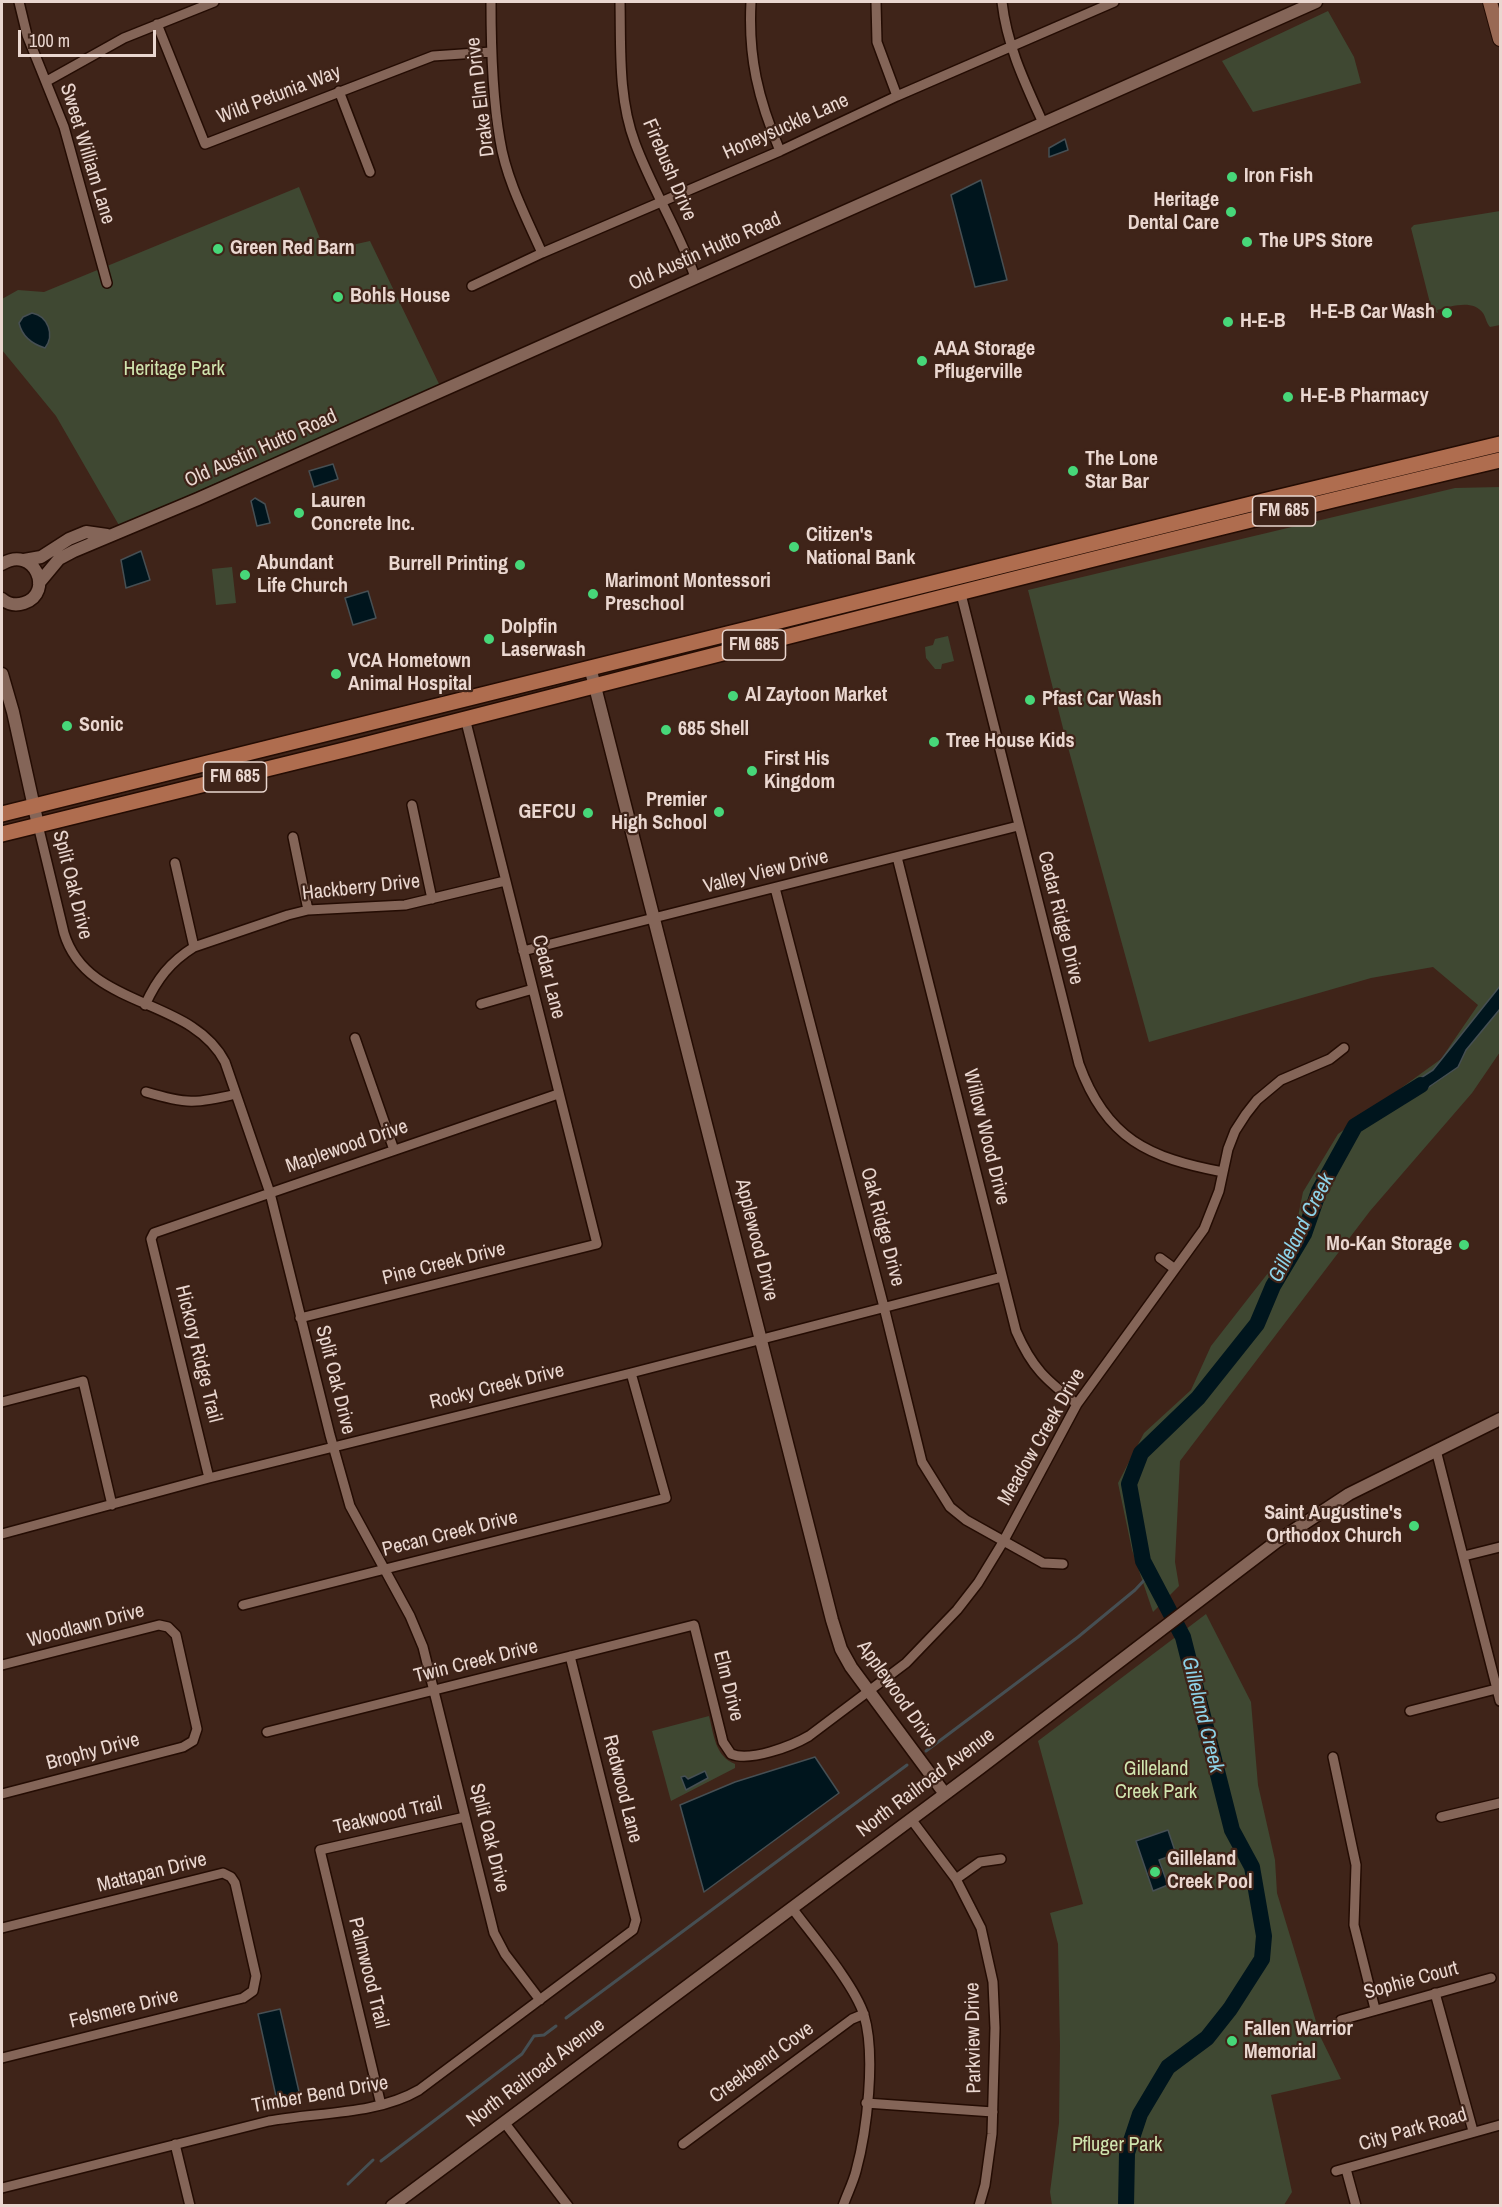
<!DOCTYPE html>
<style>
body{margin:0}
#map{position:relative;width:1502px;height:2207px;overflow:hidden;background:#3f2419;font-family:"Archivo Narrow",sans-serif}
canvas{display:block}
.frame{position:absolute;inset:0;border:3px solid #ead7d0;pointer-events:none}
.scale{position:absolute;left:18px;top:30px;width:138px;height:27px;box-sizing:border-box;border:3px solid #ead7d0;border-top:0;padding-left:8px;font-size:18px;line-height:21px;white-space:nowrap;color:#ead7d0;-webkit-text-stroke:4px #3f2419;paint-order:stroke}
</style>
<div id="map">
<canvas width="1502" height="2207"></canvas>
<div class="frame"></div>
<div class="scale">100 m</div>
</div>
<script>
const context = document.querySelector('canvas').getContext('2d');
context.lineJoin = 'round';
function fillPath(path, color) { context.fillStyle = color; context.fill(path, 'evenodd'); }
function trace(path, color, width, dash) { context.strokeStyle = color; context.lineWidth = width; context.lineCap = dash ? 'butt' : 'round'; context.setLineDash(dash || []); context.stroke(path); }
function drawText(font, color, halo, rows, align = 'center') {
  context.font = font + ' "Archivo Narrow",sans-serif'; context.lineWidth = 4.5; context.setLineDash([]); context.textBaseline = 'middle'; context.strokeStyle = halo; context.fillStyle = color; for (const [text, x, y, turn = 0] of rows) {
    context.save(); context.translate(x, y); context.rotate((+turn || 0) * Math.PI / 180); context.textAlign = isNaN(turn) ? turn : align; if (halo) context.strokeText(text, 0, 0); context.fillText(text, 0, 0); context.restore();
  }
}
fillPath(new Path2D(`
 M1328,11L1354,57L1361,83L1253,112L1222,61Z
 M299,187L325,251L370,241L440,386L200,490L120,527L56,416L2,350V299L18,290L44,292Z
 M1500,211V325L1490,327C1486,322 1486,318 1483,313C1473,299 1452,306 1437,310L1438,313L1432,311L1411,228L1414,225Z
 M1500,487V1052L1472,1093L1370,1211L1180,1461L1175,1562L1179,1586L1153,1612L1132,1550L1118,1483L1144,1433L1191,1390L1211,1346L1293,1241L1303,1192L1338,1134L1441,1059L1478,1005L1433,967L1371,978L1149,1042L1066,740L1028,590L1455,488Z
 M232,567L236,603L216,605L212,569Z
 M948,636L954,661L942,664L941,669H935L926,658L925,647L933,645L935,639Z
 M1206,1614L1251,1702L1258,1785L1275,1860L1277,1893L1321,2038L1341,2079L1271,2095L1292,2192L1284,2205H1052L1050,2192L1059,2123L1060,2046L1058,1944L1050,1913L1083,1904L1038,1741Z
 M709,1716C714,1735 715,1756 735,1764V1768L671,1801L652,1731Z`), '#3f4832');
const water = new Path2D(`
 M1065,139L1068,150L1049,157V148Z
 M981,180L1007,280L975,287L951,195Z
 M32,313C48,316 55,335 45,348C32,344 22,336 19,323L23,317Z
 M333,464L338,479L314,487L309,471Z
 M255,498L265,504L270,523L257,526L251,501Z
 M141,551L150,580L126,588L121,560Z
 M368,591L376,618L353,625L345,598Z
 M1500,986V1009L1466,1050L1458,1067L1404,1104L1402,1090L1433,1070Z
 M815,1757L839,1793L704,1892L680,1805L735,1782Z
 M705,1771L708,1778L686,1790L681,1777L685,1776L688,1779Z
 M1168,1830L1176,1854L1159,1860L1168,1885L1153,1891L1136,1841Z
 M280,2009L300,2096L277,2101L258,2014Z`);
fillPath(water, '#00151d');
trace(water, '#464f53', 1.5);
trace(new Path2D(`
 M926,1751L1078,1637L1135,1590L1150,1574
 M566,2018L907,1765
 M381,2161L522,2054L534,2036L544,2035L556,2026
 M348,2184L373,2160`), '#464f53', 3);
trace(new Path2D(`
 M1126,2206L1127,2153L1140,2114L1168,2067L1207,2038L1230,2009L1262,1959L1264,1936L1252,1867L1232,1830L1183,1637L1143,1561L1129,1484L1141,1453L1198,1398L1257,1324L1273,1286L1304,1234L1319,1191L1355,1126L1421,1085`), '#00151d', 16);
const minor = new Path2D(`
 M19,2L27,35L64,127L107,283
 M491,2C491,47 492,95 500,140C506,179 526,217 542,253
 M620,2C621,48 618,98 635,143C652,189 679,231 695,277
 M751,2C748,57 758,99 780,151
 M876,2L877,42L897,96
 M1002,2C1007,46 1025,83 1043,123
 M157,24L205,144L433,56L491,52
 M47,81L124,38L214,2
 M339,91L370,172
 M472,286L542,253L780,151L897,96L1114,2
 M961,594L1079,1064C1106,1139 1149,1158 1223,1172
 M412,805L432,899
 M38,825L64,933C87,1010 191,996 225,1062L270,1193L330,1435L350,1506L410,1616L423,1647L494,1933L505,1954L540,2000
 M293,837L308,910
 M897,857L1016,1331C1032,1368 1046,1380 1077,1404
 M175,863L194,947
 M775,888L884,1307L922,1462L950,1507L966,1520L1043,1563L1063,1564
 M523,951L1018,826
 M481,1004L533,989
 M145,1005C157,979 170,962 194,947L288,915L308,910L405,905L505,881
 M355,1038L394,1150
 M146,1092C186,1104 196,1104 236,1094
 M1160,1258L1175,1269
 M300,1318L597,1244L465,718
 M2,1402L83,1381L112,1505
 M1436,1450L1500,1701
 M209,1478L151,1239L154,1233L558,1094
 M2,1534L209,1478L631,1373L1002,1277
 M1464,1556L1500,1547
 M243,1605L666,1498L631,1373
 M2,1665L159,1625L168,1627L176,1635L197,1729L193,1741L183,1747L2,1794
 M1410,1711L1500,1688
 M267,1732L694,1625L723,1742L731,1754C750,1762 792,1746 809,1736L906,1663L957,1610L978,1583L1003,1542L1077,1404L1204,1229L1219,1191L1228,1149L1235,1131L1246,1114L1257,1100L1281,1080L1330,1059L1344,1048
 M1333,1757L1356,1865L1354,1925L1375,2009
 M1441,1817L1500,1803
 M911,1819L956,1879L981,1928L993,1982L995,2028L992,2134L985,2185L979,2206
 M956,1879L980,1862L1001,1859
 M792,1908C812,1935 854,1984 864,2015C876,2055 867,2131 856,2171C853,2183 847,2194 843,2206
 M2,1928L223,1873L231,1877L235,1883L256,1976L253,1991L243,1998L2,2058
 M1435,1993L1473,2131
 M1341,2020L1491,1978
 M866,2103L993,2112
 M381,2105L320,1850L465,1817
 M504,2122L568,2206
 M175,2144L190,2206
 M683,2144L852,2019L864,2014
 M1346,2169L1356,2206
 M1336,2171L1500,2125
 M2,2188L269,2121C317,2112 376,2115 419,2090L633,1930L636,1920L570,1656`);
const tertiary = new Path2D(`
 M24,560L41,557L69,539L86,532L107,535
 M2,564C34,544 55,593 24,603C15,606 8,604 2,599
 M39,583L59,559L74,551L198,499L1316,2
 M590,667L832,1620L841,1649L851,1667L945,1794
 M2,674L13,712L38,825
 M392,2206L980,1768L1276,1542L1349,1494L1500,1419`);
const secondary = new Path2D(`
 M1490,2L1500,39`);
const primary = new Path2D(`
 M2,814L1263,501L1500,444
 M2,834C117,805 233,778 348,749C732,651 1115,551 1500,460`);
trace(minor, '#240c03', 12);
trace(tertiary, '#240c03', 15);
trace(secondary, '#240c03', 16);
trace(primary, '#240c03', 18);
trace(minor, '#846558', 9);
trace(tertiary, '#846558', 12);
trace(secondary, '#996954', 14);
trace(primary, '#af6d4f', 15);
for (const [x, y, r, color] of [
 [1232,177,6,"#47d779"],
 [1231,212,6,"#47d779"],
 [1247,242,6,"#47d779"],
 [218,249,6,"#47d779"],
 [338,297,6,"#47d779"],
 [1447,313,6,"#47d779"],
 [1228,322,6,"#47d779"],
 [922,361,6,"#47d779"],
 [1288,397,6,"#47d779"],
 [1073,471,6,"#47d779"],
 [299,513,6,"#47d779"],
 [794,547,6,"#47d779"],
 [520,565,6,"#47d779"],
 [245,575,6,"#47d779"],
 [593,594,6,"#47d779"],
 [489,639,6,"#47d779"],
 [336,674,6,"#47d779"],
 [733,696,6,"#47d779"],
 [1030,700,6,"#47d779"],
 [67,726,6,"#47d779"],
 [666,730,6,"#47d779"],
 [934,742,6,"#47d779"],
 [752,771,6,"#47d779"],
 [719,812,6,"#47d779"],
 [588,813,6,"#47d779"],
 [1464,1245,6,"#47d779"],
 [1414,1526,6,"#47d779"],
 [1155,1872,6,"#47d779"],
 [1232,2041,6,"#47d779"]
]) { const dot = new Path2D(); dot.arc(x, y, r, 0, 2 * Math.PI); context.fillStyle = color; context.fill(dot); trace(dot, '#3f2419', 2); }
for (const [x, y, w] of [
 [1284,511,63],
 [754,645,63],
 [235,777,63]
]) { const box = new Path2D(); box.roundRect(x - w / 2, y - 15, w, 30, 4.5); context.fillStyle = '#3f2419'; context.fill(box); trace(box, '#ead7d0', 1.5); }
drawText('bold 18px', '#ead7d0', null, [
 ["FM 685",1284,511],
 ["FM 685",754,645],
 ["FM 685",235,777]
]);
drawText('20px', '#ead7d0', '#3f2419', [
 ["Wild Petunia Way",279,95,-21],
 ["Drake Elm Drive",481,97,-97],
 ["Honeysuckle Lane",786,127,-24],
 ["Sweet William Lane",87,154,73],
 ["Firebush Drive",669,170,67],
 ["Old Austin Hutto Road",705,252,-24],
 ["Old Austin Hutto Road",261,449,-24],
 ["Valley View Drive",766,872,-14],
 ["Split Oak Drive",72,885,76],
 ["Hackberry Drive",361,888,-6],
 ["Cedar Ridge Drive",1060,918,76],
 ["Cedar Lane",548,977,76],
 ["Willow Wood Drive",986,1137,76],
 ["Maplewood Drive",347,1147,-19],
 ["Oak Ridge Drive",882,1227,75],
 ["Applewood Drive",756,1240,76],
 ["Pine Creek Drive",444,1264,-14],
 ["Hickory Ridge Trail",198,1354,76],
 ["Split Oak Drive",335,1380,76],
 ["Rocky Creek Drive",497,1387,-14],
 ["Meadow Creek Drive",1042,1437,-60],
 ["Pecan Creek Drive",450,1534,-14],
 ["Woodlawn Drive",86,1626,-15],
 ["Twin Creek Drive",476,1662,-14],
 ["Elm Drive",728,1686,76],
 ["Applewood Drive",897,1694,55],
 ["Brophy Drive",93,1752,-15],
 ["North Railroad Avenue",926,1783,-37],
 ["Redwood Lane",622,1789,76],
 ["Teakwood Trail",388,1816,-13],
 ["Split Oak Drive",489,1838,76],
 ["Mattapan Drive",152,1873,-14],
 ["Palmwood Trail",368,1973,76],
 ["Sophie Court",1411,1981,-15],
 ["Felsmere Drive",124,2009,-14],
 ["Parkview Drive",974,2038,-91],
 ["Creekbend Cove",762,2063,-36],
 ["North Railroad Avenue",536,2073,-37],
 ["Timber Bend Drive",320,2095,-10],
 ["City Park Road",1413,2130,-16]
]);
drawText('bold 20px', '#ead7d0', '#3f2419', [
 ["Iron Fish",1244,177],
 ["Heritage",1219,201,"right"],
 ["Dental Care",1219,224,"right"],
 ["The UPS Store",1259,242],
 ["Green Red Barn",230,249],
 ["Bohls House",350,297],
 ["H-E-B Car Wash",1435,313,"right"],
 ["H-E-B",1240,322],
 ["AAA Storage",934,350],
 ["Pflugerville",934,373],
 ["H-E-B Pharmacy",1300,397],
 ["The Lone",1085,460],
 ["Star Bar",1085,483],
 ["Lauren",311,502],
 ["Concrete Inc.",311,525],
 ["Citizen's",806,536],
 ["National Bank",806,559],
 ["Abundant",257,564],
 ["Life Church",257,587],
 ["Burrell Printing",508,565,"right"],
 ["Marimont Montessori",605,582],
 ["Preschool",605,605],
 ["Dolpfin",501,628],
 ["Laserwash",501,651],
 ["VCA Hometown",348,662],
 ["Animal Hospital",348,685],
 ["Al Zaytoon Market",745,696],
 ["Pfast Car Wash",1042,700],
 ["Sonic",79,726],
 ["685 Shell",678,730],
 ["Tree House Kids",946,742],
 ["First His",764,760],
 ["Kingdom",764,783],
 ["Premier",707,801,"right"],
 ["High School",707,824,"right"],
 ["GEFCU",576,813,"right"],
 ["Mo-Kan Storage",1452,1245,"right"],
 ["Saint Augustine's",1402,1514,"right"],
 ["Orthodox Church",1402,1537,"right"],
 ["Gilleland",1167,1860],
 ["Creek Pool",1167,1883],
 ["Fallen Warrior",1244,2030],
 ["Memorial",1244,2053]
], 'left');
drawText('20px', '#d0e5af', '#3f2419', [
 ["Heritage Park",174,370],
 ["Gilleland",1156,1770],
 ["Creek Park",1156,1793],
 ["Pfluger Park",1117,2146]
]);
drawText('italic 21px', '#8dd2e8', '#3f2419', [
 ["Gilleland Creek",1302,1228,-63],
 ["Gilleland Creek",1202,1715,76]
]);
</script>
